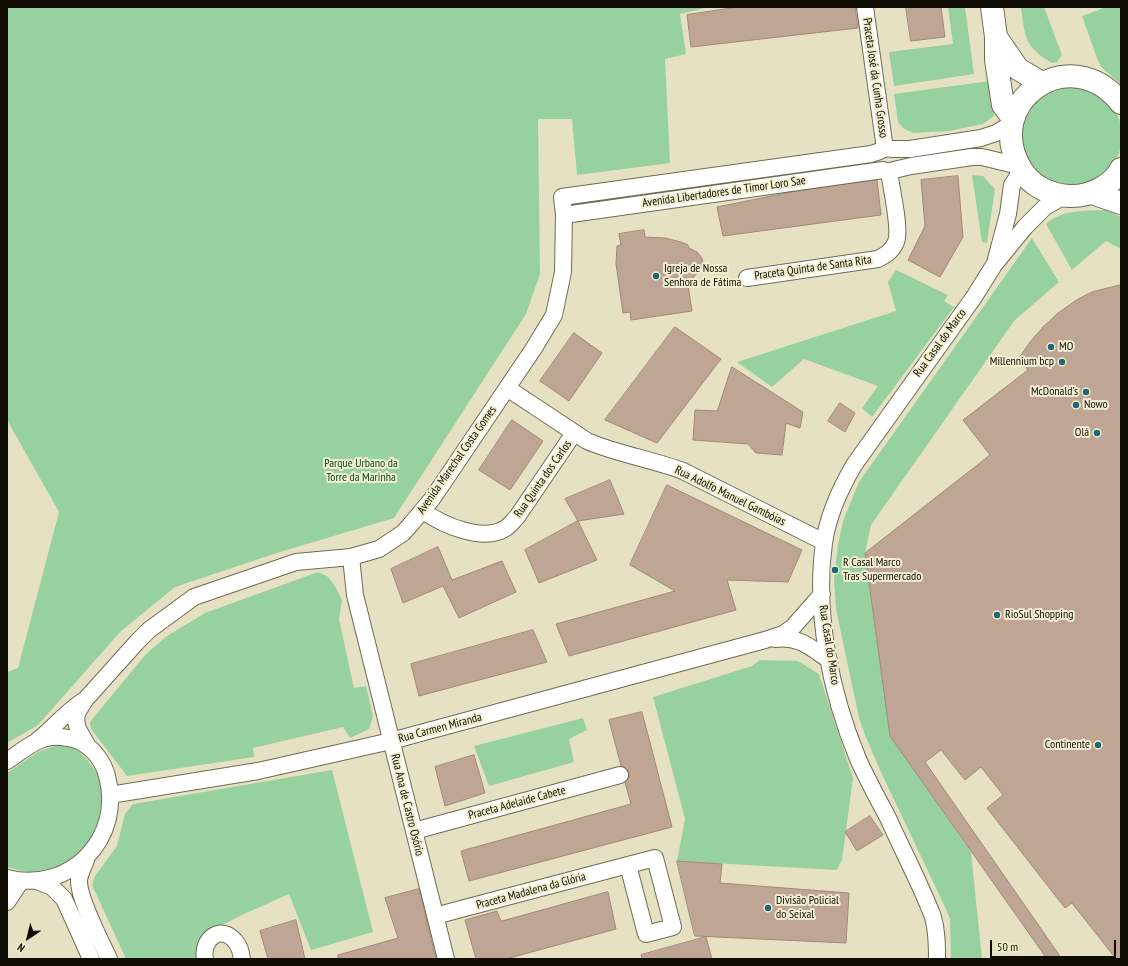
<!DOCTYPE html>
<meta charset="utf-8">
<style>
body{margin:0}
#map{position:relative;width:1128px;height:966px;overflow:hidden;background:#e7e1c4;font-family:"PT Sans Narrow",sans-serif}
canvas{display:block}
.frame{position:absolute;inset:0;border:8px solid #0f0d04;pointer-events:none}
.north{position:absolute;left:8px;top:918px;width:40px;height:40px;-webkit-text-stroke:3px #f4eed1;paint-order:stroke;rotate:215deg;font-size:11px;font-weight:700;line-height:16px;text-align:center;color:#0f0d04}
.north::after{content:'';display:block;margin:auto;width:14px;height:18px;background:#0f0d04;clip-path:polygon(50% 0,100% 100%,50% 72%,0 100%)}
.scale{position:absolute;left:990px;top:940px;width:126px;height:18px;box-sizing:border-box;border:2px solid #0f0d04;border-top:0;padding-left:5px;font-size:12px;line-height:14px;white-space:nowrap;color:#0f0d04;-webkit-text-stroke:3px #f4eed1;paint-order:stroke}
</style>
<div id="map">
<canvas width="1128" height="966"></canvas>
<div class="frame"></div>
<div class="north">N</div>
<div class="scale">50 m</div>
</div>
<script>
const context = document.querySelector('canvas').getContext('2d');
context.lineJoin = 'round';
function fillPath(path, color) { context.fillStyle = color; context.fill(path, 'evenodd'); }
function trace(path, color, width, dash) { context.strokeStyle = color; context.lineWidth = width; context.lineCap = dash ? 'butt' : 'round'; context.setLineDash(dash || []); context.stroke(path); }
function drawText(font, color, halo, rows, align = 'center') {
  context.font = font + ' "PT Sans Narrow",sans-serif'; context.lineWidth = 4; context.setLineDash([]); context.textBaseline = 'middle'; context.strokeStyle = halo; context.fillStyle = color; for (const [text, x, y, turn = 0] of rows) {
    context.save(); context.translate(x, y); context.rotate((+turn || 0) * Math.PI / 180); context.textAlign = isNaN(turn) ? turn : align; if (halo) context.strokeText(text, 0, 0); context.fillText(text, 0, 0); context.restore();
  }
}
fillPath(new Path2D(`
 M7,7H709L680,14L686,54L665,59L670,163L577,175L572,119H538L540,274L526,314L394,518L280,552L175,587L120,632L38,725L7,743V672L18,668L59,512L7,420Z
 M948,7H965L974,74L894,86L889,52L953,44Z
 M1021,7H1044L1062,55L1057,62L1052,63C1024,47 1025,36 1021,7Z
 M1106,7H1121V84L1102,68L1098,61L1082,16Z
 M990,81L994,116L983,124L949,131L913,133L903,128L898,122L894,94Z
 M1022 136a50 50 0 1 1 100 0a50 50 0 1 1-100 0Z
 M972,175L983,176L995,189L987,243L982,242Z
 M1106,210L1121,217V249L1106,241L1072,270L1046,224C1062,209 1086,211 1106,210Z
 M1032,238L1059,282L1014,321L871,525L865,553L890,736L971,852L982,959H951L950,919L945,907L880,770L865,735L859,718L836,609L834,580L838,545L843,521L859,482Z
 M896,270L948,295L944,301L954,307L872,417L862,408L878,386L804,359L772,387L737,362L896,311L888,282Z
 M318,572L327,576L335,586L342,600L339,619L354,688L366,686L373,716L369,729L350,738L343,727L253,748L254,757L127,776L91,729L90,722L146,654L167,636L205,613Z
 M760,660L798,661L819,674L853,778L842,860L837,870L677,861L685,819L653,697L752,666Z
 M583,718L587,730L569,739L574,762L489,786L474,746Z
 M57,745H72C84,756 97,768 101,784C102,788 101,792 101,796C102,821 91,844 72,860C66,865 53,869 46,871C34,875 19,870 7,867V773L38,752Z
 M332,770L373,932L311,950L289,894L242,915L205,934L197,946L200,959H126L92,885L95,876L117,846L125,814L133,804Z`), '#98d1a0');
const building = new Path2D(`
 M738,7H855L858,28L691,47L687,15Z
 M906,7H941L945,37L911,41Z
 M958,176L963,237L940,277L908,260L925,226L921,180Z
 M877,180L881,215L723,236L717,207L791,192Z
 M644,230L645,237L665,238L681,242L688,245L689,248L697,252L702,258L703,264L701,268L693,278V281L688,285L692,311L631,320L630,312L623,313L616,264L617,246L621,245L619,234Z
 M1121,285V959H1116L1072,903L1065,908L987,808L1003,795L981,767L965,780L941,750L925,762L1062,959H1047L890,736L865,553L990,455L963,420L1028,370L1019,358L1030,342L1043,327L1058,313L1078,299L1092,292Z
 M675,327L721,359L657,443L605,420Z
 M574,333L602,353L569,401L540,381Z
 M732,367L803,412L800,428L786,423L782,455L756,453L748,444L693,440L695,410L717,411Z
 M840,403L855,413L845,432L828,421Z
 M512,420L543,441L510,490L479,470Z
 M610,480L624,514L578,521L565,499Z
 M667,485L802,550L788,582L727,580L736,610L569,656L556,624L675,591L630,565Z
 M578,521L597,560L539,583L525,550Z
 M438,547L452,580L502,561L516,592L459,618L443,586L403,603L391,569Z
 M533,630L547,662L419,696L411,664Z
 M642,712L672,827L469,881L461,851L631,804L625,782L629,778V773L626,768L621,766L609,720Z
 M474,755L485,793L445,806L435,767Z
 M870,816L883,835L857,851L845,832Z
 M677,861L722,864L720,883L849,893L846,943L695,936Z
 M419,889L436,959H338V955L398,938L385,898Z
 M608,892L616,929L506,959H476L465,920L497,911L501,921Z
 M296,920L305,959H268L260,931Z
 M706,937L712,959H642L641,955Z`);
fillPath(building, '#bea594');
trace(building, '#a18978', 1);
const street = new Path2D(`
 M865,7L885,149
 M891,149H910L981,138L996,133L1011,124
 M894,170L911,166L972,157H982L1019,166
 M564,215L883,170
 M996,259L1008,214L1012,185L1022,170
 M747,278L878,259C886,255 892,251 896,242C901,228 891,188 889,171
 M507,388L587,441C617,454 651,459 683,471L824,542
 M423,511C443,525 483,543 506,528C510,525 513,521 517,517L574,433
 M351,557L355,595L446,959
 M775,639C799,636 810,647 829,660
 M38,740C53,728 66,712 83,701
 M87,745L78,729L76,721L77,713L85,700L137,642L149,630L194,597L296,562L351,557L379,549L403,533L411,524L432,499L447,477L534,348L554,315L563,272L564,215L562,197L871,154L880,151
 M7,761C18,754 30,743 43,739C54,735 69,737 79,741C93,748 103,761 107,776C124,838 70,894 7,878
 M110,795L258,771L391,741L765,640L783,634L793,627L822,594
 M414,831L620,775
 M87,857C85,864 80,872 79,880C78,898 101,941 109,959
 M37,881L52,887L64,899L91,959
 M7,902L21,881
 M435,916L461,909L628,865L655,858L673,927L646,934L628,865
 M205,959C201,939 221,924 235,941C240,946 241,953 242,959
 M937,959C937,945 937,931 933,917C929,906 924,895 919,884C909,862 898,840 888,818C878,799 867,779 858,759C831,694 814,613 824,543C828,515 840,489 854,465L974,297L994,265L1025,227L1045,207L1059,199L1069,197`);
const secondary = new Path2D(`
 M992,7L996,37V60L1003,105L1013,118
 M996,37L1018,69L1042,83
 M1121,103C1070,39 981,102 1021,169C1031,186 1050,195 1069,196C1089,197 1112,186 1121,169
 M1092,193L1121,203`);
trace(street, '#706a51', 18);
trace(secondary, '#706a51', 24);
trace(street, '#fff', 16);
trace(secondary, '#fff', 22);
for (const [x, y, r, color] of [
 [656,276,4,"#206875"],
 [1051,347,4,"#206875"],
 [1062,362,4,"#206875"],
 [1086,392,4,"#206875"],
 [1076,405,4,"#206875"],
 [1097,433,4,"#206875"],
 [835,570,4,"#206875"],
 [997,615,4,"#206875"],
 [1098,745,4,"#206875"],
 [768,908,4,"#206875"]
]) { const dot = new Path2D(); dot.arc(x, y, r, 0, 2 * Math.PI); context.fillStyle = color; context.fill(dot); trace(dot, '#f4eed1', 1.5); }
drawText('12px', '#0f0d04', '#f4eed1', [
 ["Praceta José da Cunha Grosso",875,78,82],
 ["Avenida Libertadores de Timor Loro Sae",724,192,-8],
 ["Praceta Quinta de Santa Rita",813,268,-8],
 ["Rua Casal do Marco",940,343,-54],
 ["Avenida Marechal Costa Gomes",457,460,-55],
 ["Rua Quinta dos Carlos",543,479,-55],
 ["Rua Adolfo Manuel Gambóias",730,496,26],
 ["Rua Casal do Marco",829,645,81],
 ["Rua Carmen Miranda",440,728,-15],
 ["Praceta Adelaide Cabete",517,803,-15],
 ["Rua Ana de Castro Osório",407,805,76],
 ["Praceta Madalena da Glória",531,891,-15]
]);
drawText('12px', '#0f0d04', '#f4eed1', [
 ["Igreja de Nossa",664,269],
 ["Senhora de Fátima",664,283],
 ["MO",1059,347],
 ["Millennium bcp",1054,362,"right"],
 ["McDonald's",1078,392,"right"],
 ["Nowo",1084,405],
 ["Olá",1089,433,"right"],
 ["R Casal Marco",843,563],
 ["Tras Supermercado",843,577],
 ["RioSul Shopping",1005,615],
 ["Continente",1090,745,"right"],
 ["Divisão Policial",776,901],
 ["do Seixal",776,915]
], 'left');
drawText('12px', '#004a1a', '#f4eed1', [
 ["Parque Urbano da",361,464],
 ["Torre da Marinha",361,478]
]);
</script>
